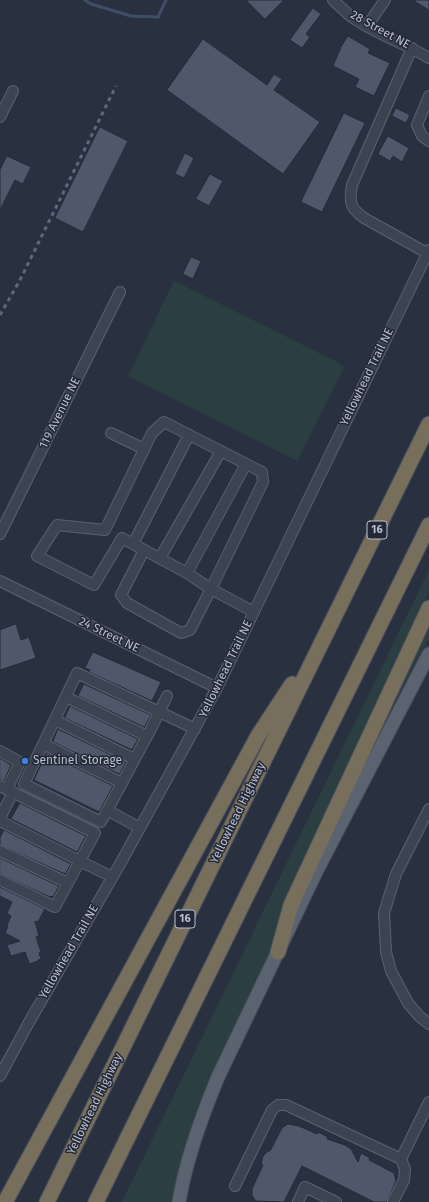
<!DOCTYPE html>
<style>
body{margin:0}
canvas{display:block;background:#293141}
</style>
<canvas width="429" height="1202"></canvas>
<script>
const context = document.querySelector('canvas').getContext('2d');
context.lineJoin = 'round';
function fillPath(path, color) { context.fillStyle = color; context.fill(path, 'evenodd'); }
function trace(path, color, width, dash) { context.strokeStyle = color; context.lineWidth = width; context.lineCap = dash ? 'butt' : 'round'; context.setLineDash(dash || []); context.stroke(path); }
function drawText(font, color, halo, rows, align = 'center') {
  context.font = font + ' "Fira Sans",sans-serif'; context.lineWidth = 3; context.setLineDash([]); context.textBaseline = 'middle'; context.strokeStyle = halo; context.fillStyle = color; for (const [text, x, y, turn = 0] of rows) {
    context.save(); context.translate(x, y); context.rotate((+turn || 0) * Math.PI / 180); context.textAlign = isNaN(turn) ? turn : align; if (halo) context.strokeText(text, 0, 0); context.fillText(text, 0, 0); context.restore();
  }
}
fillPath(new Path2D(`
 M174,281L339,363L344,367L297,461L128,376Z
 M429,570V593L267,960L199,1104L190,1132L180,1167L174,1202H122Z
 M429,627V639L390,711Z`), '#2b3e42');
trace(new Path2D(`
 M85,0L91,4L131,16L158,17L166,0`), '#404d69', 3);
const building = new Path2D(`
 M246,0H284L265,19Z
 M413,0H429V10Z
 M313,8L321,14L306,34L310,37L302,48L290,40Z
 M348,36L370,49L368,53L390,63L374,96L355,87L359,79L333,66L341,47Z
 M203,39L267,85L274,74L282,79L274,90L320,122L283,174L167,90Z
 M396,108L410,115L406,123L392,116Z
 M344,113L365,123L322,212L301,202Z
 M100,127L128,141L83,232L55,218Z
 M388,136L409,148L402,162L393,156L390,161L378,154Z
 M185,153L194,158L184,178L175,174Z
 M7,156L31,167L23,184L15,180L0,210V170Z
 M210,174L223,181L209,206L196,199Z
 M191,257L201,261L193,279L183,274Z
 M16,624L21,640L29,637L36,658L0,670V630Z
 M93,652L161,682L152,701L89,672L90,670L85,668Z
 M84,684L151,715L145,726L144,727L78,696Z
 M70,706L138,739L132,750L65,718Z
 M58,729L126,762L120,773L119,774L53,742Z
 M47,753L113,786L99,812L34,780Z
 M0,758L11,765L4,781L0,780Z
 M20,803L86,836L77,852L11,819Z
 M4,830L71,864L65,874L0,845V838Z
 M0,858L59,886L53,897L51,896L50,897L0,874Z
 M0,887L45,909L38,922L35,921L39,936L36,937L41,952L39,953L41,959L38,960V961L30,964L29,963L25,952L11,956L7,945L20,941L5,933L8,926L7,925L11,916L7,913L12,902L0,896Z
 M288,1124L299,1126L317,1134L318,1132L328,1137L327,1139L345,1145L351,1149L358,1162L361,1153L370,1158L369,1160L394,1173L396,1181L387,1202H374L302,1166L284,1202L256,1201L252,1196V1189L263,1165L261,1164L263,1156L268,1151H270L282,1128Z`);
fillPath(building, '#4f586a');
trace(building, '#242a39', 1);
const minor = new Path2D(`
 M333,0C338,5 344,10 349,15C371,32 404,43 429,58
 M367,26L385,0
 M412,48L352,185C349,202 350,208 364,218L427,253
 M429,96L417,125L422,136L429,141
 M0,117L13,91
 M111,433L144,449
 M0,534L120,292
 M133,544L189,435
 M144,550L121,595L127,603L181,633L190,630L211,589L187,573L122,538L94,585L37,556L57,525L105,530L152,433L164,422L262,472L263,482L211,589L254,612
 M160,558L221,451
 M187,573L246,464
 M0,581L217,688
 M167,696L152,727L101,822L24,784L77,673C116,692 156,710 195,729
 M66,697L147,736
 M55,720L134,759
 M43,744L122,783
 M0,751L20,762L7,789
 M0,786L95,833L55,907L0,880
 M429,809L396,874L384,913L386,952L391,971L408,1003L419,1016L429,1024
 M107,810L140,828
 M0,818L13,792
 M0,821L112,877
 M0,851L68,883
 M0,1076L28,1024L120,864L217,688L429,250
 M235,1186L272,1110L278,1105H286L401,1159L429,1102
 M298,1202L305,1187L336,1202
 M393,1202L404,1180L405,1169L401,1159`);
const major = new Path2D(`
 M179,1202C186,1159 201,1118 218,1077L316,872L429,654`);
const highway = new Path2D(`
 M278,952L291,905L429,608
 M5,1202L258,736L292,684
 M47,1202L429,424
 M96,1202L429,525`);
trace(minor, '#5b616f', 12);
trace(major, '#474c5b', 15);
trace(highway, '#484e5c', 17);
trace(minor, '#3d4451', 10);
trace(major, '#5b6371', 13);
trace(highway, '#776e5b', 15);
trace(new Path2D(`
 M0,315L20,280L116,86`), '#606778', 3, [4, 4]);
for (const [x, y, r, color] of [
 [25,761,4,"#3f7fe0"]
]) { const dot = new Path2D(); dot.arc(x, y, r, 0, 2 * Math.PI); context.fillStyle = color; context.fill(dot); trace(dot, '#222837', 1.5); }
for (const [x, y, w] of [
 [377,530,20],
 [185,919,20]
]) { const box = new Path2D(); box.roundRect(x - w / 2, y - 9, w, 18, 3); context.fillStyle = '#222837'; context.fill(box); trace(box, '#babfcb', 1); }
drawText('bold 11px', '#babfcb', null, [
 ["16",377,530],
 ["16",185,919]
]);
drawText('12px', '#babfcb', '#222837', [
 ["28 Street NE",380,30,29],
 ["Yellowhead Trail NE",367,377,-64],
 ["119 Avenue NE",60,413,-64],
 ["24 Street NE",109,635,26],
 ["Yellowhead Trail NE",226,669,-64],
 ["Yellowhead Highway",238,813,-64],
 ["Yellowhead Trail NE",69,952,-60],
 ["Yellowhead Highway",95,1104,-64]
]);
drawText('12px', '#babfcb', '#222837', [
 ["Sentinel Storage",33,761]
], 'left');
</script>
